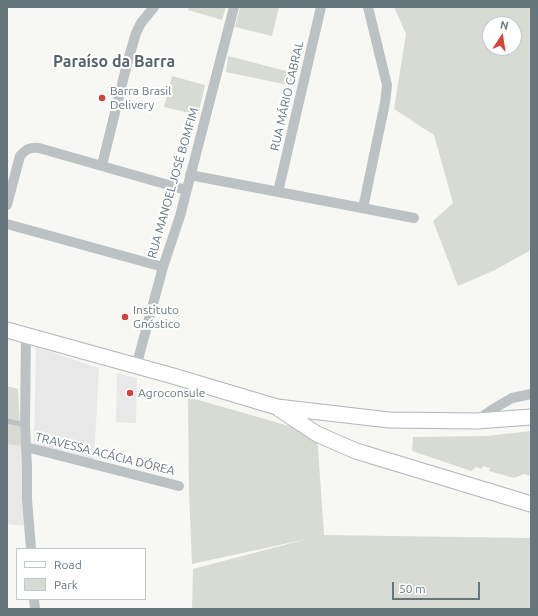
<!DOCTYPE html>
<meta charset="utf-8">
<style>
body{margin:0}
#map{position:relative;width:538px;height:616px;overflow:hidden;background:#f7f7f4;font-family:Ubuntu,sans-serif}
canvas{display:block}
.frame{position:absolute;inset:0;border:8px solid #65767d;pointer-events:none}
.legend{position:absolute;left:16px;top:548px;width:130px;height:52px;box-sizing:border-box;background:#fff;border:1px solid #c1c8cb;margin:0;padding:5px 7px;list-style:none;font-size:12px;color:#65767d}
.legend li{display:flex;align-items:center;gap:8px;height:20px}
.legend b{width:20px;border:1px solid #c1c8cb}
.north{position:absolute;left:482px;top:16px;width:40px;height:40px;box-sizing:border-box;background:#fff;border:1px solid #c1c8cb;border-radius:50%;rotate:12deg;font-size:11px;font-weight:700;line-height:16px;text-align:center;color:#65767d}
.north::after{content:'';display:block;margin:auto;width:14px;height:18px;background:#d34338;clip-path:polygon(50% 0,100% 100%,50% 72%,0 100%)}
.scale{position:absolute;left:392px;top:582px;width:88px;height:18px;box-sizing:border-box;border:2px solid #65767d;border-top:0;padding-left:5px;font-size:12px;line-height:14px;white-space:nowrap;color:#65767d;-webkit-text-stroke:3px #fff;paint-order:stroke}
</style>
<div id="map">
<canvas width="538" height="616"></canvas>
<div class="frame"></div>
<ul class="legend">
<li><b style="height:5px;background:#fff"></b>Road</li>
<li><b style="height:11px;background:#d8dbd4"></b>Park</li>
</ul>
<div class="north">N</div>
<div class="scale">50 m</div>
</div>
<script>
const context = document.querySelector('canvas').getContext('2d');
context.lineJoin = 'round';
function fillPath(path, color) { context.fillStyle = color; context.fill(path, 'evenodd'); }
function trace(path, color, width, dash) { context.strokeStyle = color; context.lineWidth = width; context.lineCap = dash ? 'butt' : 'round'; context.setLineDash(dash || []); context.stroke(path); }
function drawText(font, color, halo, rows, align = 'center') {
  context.font = font + ' Ubuntu,sans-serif'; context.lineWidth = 4; context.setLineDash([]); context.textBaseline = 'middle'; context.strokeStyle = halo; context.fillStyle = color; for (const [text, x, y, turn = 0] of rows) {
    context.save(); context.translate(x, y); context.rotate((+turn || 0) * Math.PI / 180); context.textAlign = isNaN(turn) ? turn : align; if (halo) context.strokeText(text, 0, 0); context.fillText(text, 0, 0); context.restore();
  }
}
fillPath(new Path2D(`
 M36,347L99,368L94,460L34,444Z
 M117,373L137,378L136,423L116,422Z
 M7,444L21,446L25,526L7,524Z`), '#e8e8e8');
fillPath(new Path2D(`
 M189,7H226L222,20L188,10Z
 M240,7H279L272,36L235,27Z
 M394,7H531V250L495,270L458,286L433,221L453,203L434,135L394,109L406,34ZM490,24H514V48H490Z
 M228,56L294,73L293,86L226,72Z
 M172,76L205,85L198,115L164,107Z
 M7,386L18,389L21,446L7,444Z
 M188,397L317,434L324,535L531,538V609H192L193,569L307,539L192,564L189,493Z
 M531,431V476L524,474L514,478L489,471L490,468L483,466L482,469L476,467L471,471L412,451L413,437L487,436Z`), '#d8dbd4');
const secondary = new Path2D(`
 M7,330L173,376L277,407L389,420L477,421L531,417
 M279,409L317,434L356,451L531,504`);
trace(secondary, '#afb6b9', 17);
trace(new Path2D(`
 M7,421L25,425`), '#bcc2c4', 5);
trace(new Path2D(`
 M102,165L127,64L136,33L141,23L154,7
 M190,175L414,218
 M278,192L321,7
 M7,205L20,156C26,149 30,147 39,148L186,190
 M363,208L385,103L387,85L368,7
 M7,224L163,267
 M26,335L25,425L27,467V499L31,549
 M136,367L163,267L180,216L234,7
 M478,420L493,409L512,398L531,394
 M26,447L179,486
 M34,599L35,609`), '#bcc2c4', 10);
trace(secondary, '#fff', 15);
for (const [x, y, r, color] of [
 [102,98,4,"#d34338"],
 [125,317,4,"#d34338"],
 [130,393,4,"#d34338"]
]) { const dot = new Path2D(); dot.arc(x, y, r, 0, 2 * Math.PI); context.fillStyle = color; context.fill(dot); trace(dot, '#fff', 1.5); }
drawText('12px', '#65767d', '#fff', [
 ["Barra Brasil",110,91],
 ["Delivery",110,105],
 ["Instituto",133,310],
 ["Gnóstico",133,324],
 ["Agroconsule",138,393]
], 'left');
drawText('12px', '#65767d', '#fff', [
 ["RUA MÁRIO CABRAL",287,96,-77],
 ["RUA MANOEL JOSÉ BOMFIM",173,183,-74],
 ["TRAVESSA ACÁCIA DÓREA",105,454,14]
]);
drawText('bold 16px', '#566368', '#fff', [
 ["Paraíso da Barra",114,62]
]);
</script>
